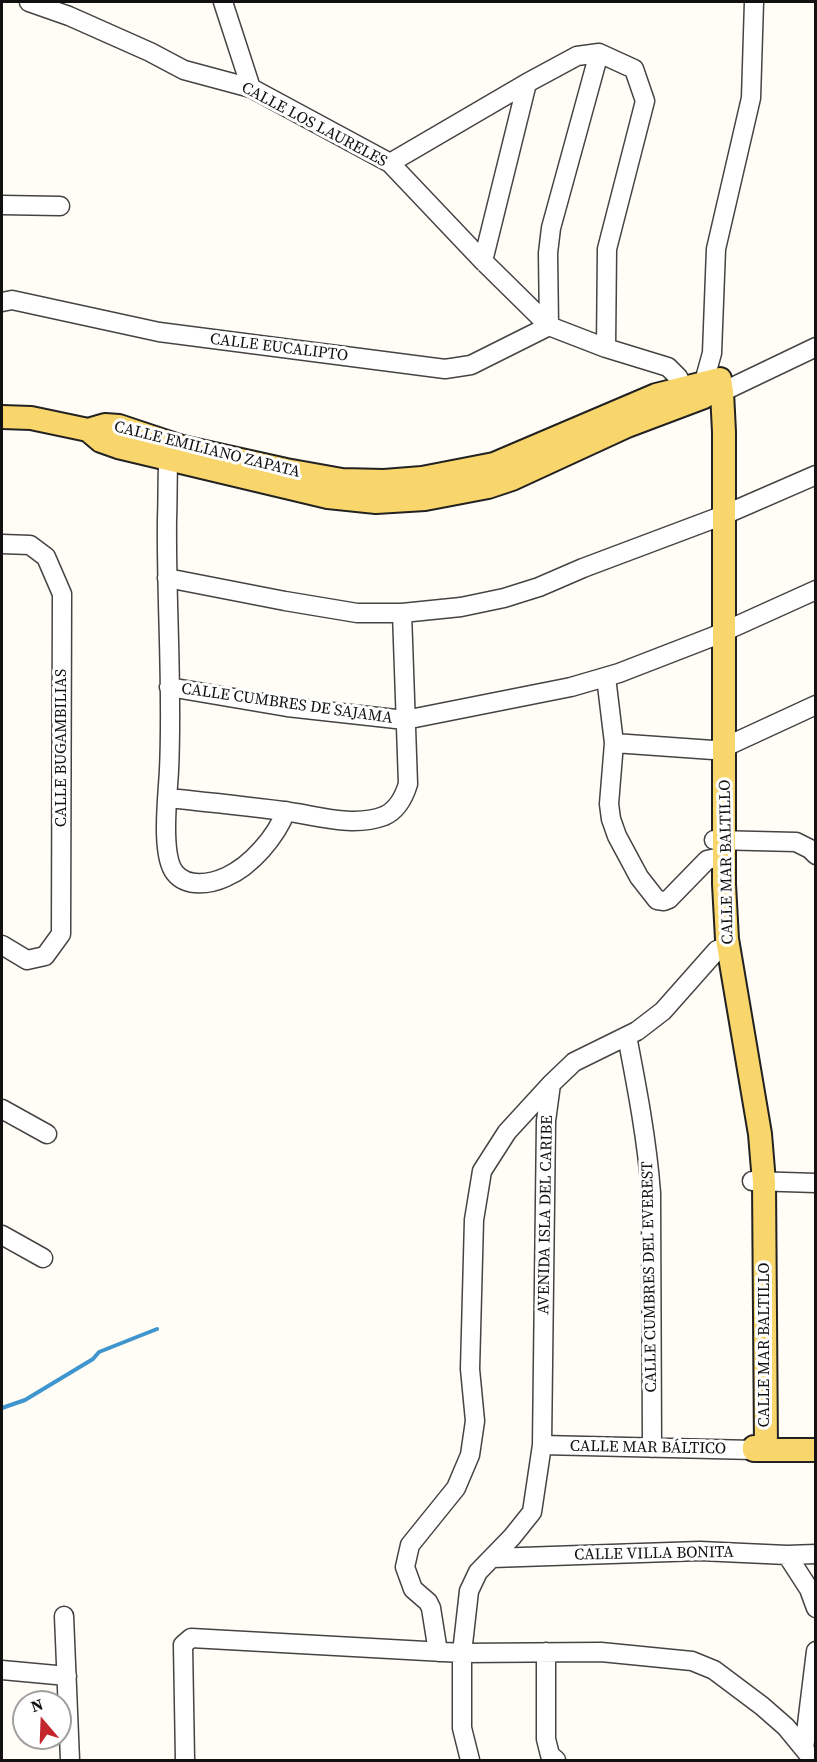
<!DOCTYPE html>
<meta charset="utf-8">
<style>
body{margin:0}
#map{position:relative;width:817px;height:1762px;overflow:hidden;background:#fffdf5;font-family:"Source Serif 4",serif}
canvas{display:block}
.frame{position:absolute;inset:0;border:3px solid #111;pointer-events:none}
.north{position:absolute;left:12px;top:1690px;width:60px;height:60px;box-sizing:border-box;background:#fff;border:2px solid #a0a0a0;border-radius:50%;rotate:341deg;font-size:16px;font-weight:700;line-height:24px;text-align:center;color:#111}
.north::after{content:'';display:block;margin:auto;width:21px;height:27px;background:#c4262e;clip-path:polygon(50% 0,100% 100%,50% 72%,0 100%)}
</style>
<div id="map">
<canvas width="817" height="1762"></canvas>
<div class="frame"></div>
<div class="north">N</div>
</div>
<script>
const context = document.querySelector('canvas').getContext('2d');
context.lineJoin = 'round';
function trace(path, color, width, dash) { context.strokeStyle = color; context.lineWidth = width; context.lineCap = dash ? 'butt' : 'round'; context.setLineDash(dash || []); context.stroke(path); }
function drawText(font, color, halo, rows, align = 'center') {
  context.font = font + ' "Source Serif 4",serif'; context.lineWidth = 6; context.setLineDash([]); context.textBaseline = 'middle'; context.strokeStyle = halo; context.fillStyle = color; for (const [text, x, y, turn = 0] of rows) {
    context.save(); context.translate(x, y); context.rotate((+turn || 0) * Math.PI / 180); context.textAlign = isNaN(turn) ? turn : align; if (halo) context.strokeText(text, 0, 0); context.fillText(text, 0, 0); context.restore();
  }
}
trace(new Path2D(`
 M2,1408L25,1400L93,1359L99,1352L157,1329`), '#3f96cf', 4);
const minor = new Path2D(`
 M29,2L69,16L150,52L184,70L251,88L390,163L483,261L549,326L606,348L668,367L678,377L689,400
 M223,2L251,88
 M527,83L577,56L599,53L634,69L645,101L607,249L606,348
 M390,163L527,83L483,261
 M2,205L60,206
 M2,302L12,300L159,332L445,369L471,365L549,326
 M549,326L548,253L551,228L599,53
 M704,382L712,353L716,249L751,98L754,2
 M722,392L816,347
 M169,446C167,470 168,495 167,519C166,603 173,686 169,770C168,793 160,855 175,873C187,888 211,884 226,877C251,866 276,837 286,811
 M2,544L30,545L46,557L62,594L61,934L45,956L27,960L2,945
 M167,578L285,601L357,613H402L461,607L504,598L539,587L583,568L724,515L816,475
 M606,677L614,743L609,804L611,819L617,836L639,877L657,900L664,901L669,899L707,860L725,856
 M169,687L287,707L405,720L571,687L619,673L712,637L816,590
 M614,743L713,750L725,747L816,705
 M168,798C207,802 245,806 283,811C316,815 352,828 384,816C398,810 404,797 408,784L402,613
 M714,840L796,842L810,849L816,855
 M627,1036C637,1088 647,1140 651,1193L652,1448
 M2,1109L47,1134
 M752,1181L816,1183
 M2,1235L43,1258
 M542,1445L754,1450
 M787,1555L809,1589L816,1608
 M492,1558L700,1551L787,1555L816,1554
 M64,1616L70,1760
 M438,1652L431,1608L428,1602L413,1589L405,1567L410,1545L456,1488L470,1455L475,1421L470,1369L474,1220L482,1171L507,1132L551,1084
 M546,1652V1739L550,1755L556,1760
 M2,1670L67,1676
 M804,1749L816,1651
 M185,1760L183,1645L191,1638L462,1653L601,1652L692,1661L714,1670L762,1706L786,1727L813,1760
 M470,1760L462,1728V1653L469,1591L478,1572L512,1537L532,1512L542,1445L546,1121L551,1084L574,1062L637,1031L663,1011L717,950L728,946`);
const major = new Path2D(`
 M2,417L31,418L88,430L105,425L119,426L182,447L286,470L342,480L384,481L422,478L494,464L656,395L720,379L722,392L724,432V884L727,939L760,1134L764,1182L766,1450
 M88,430L101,441L118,447L328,497L376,502L425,499L488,487L512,479L627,426L704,397
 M754,1447V1450H816`);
trace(minor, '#444', 21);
trace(major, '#222', 26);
trace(minor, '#fff', 18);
trace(major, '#f9d66b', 22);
drawText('16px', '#111', '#fff', [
 ["CALLE LOS LAURELES",314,125,28],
 ["CALLE EUCALIPTO",279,348,7],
 ["CALLE EMILIANO ZAPATA",207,450,14],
 ["CALLE CUMBRES DE SAJAMA",287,704,8],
 ["CALLE BUGAMBILIAS",62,748,-90],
 ["CALLE MAR BALTILLO",727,862,-91],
 ["AVENIDA ISLA DEL CARIBE",546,1215,-89],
 ["CALLE CUMBRES DEL EVEREST",650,1277,-91],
 ["CALLE MAR BALTILLO",765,1345,-90],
 ["CALLE MAR BÁLTICO",648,1448,1],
 ["CALLE VILLA BONITA",654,1554,-1]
]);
</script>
